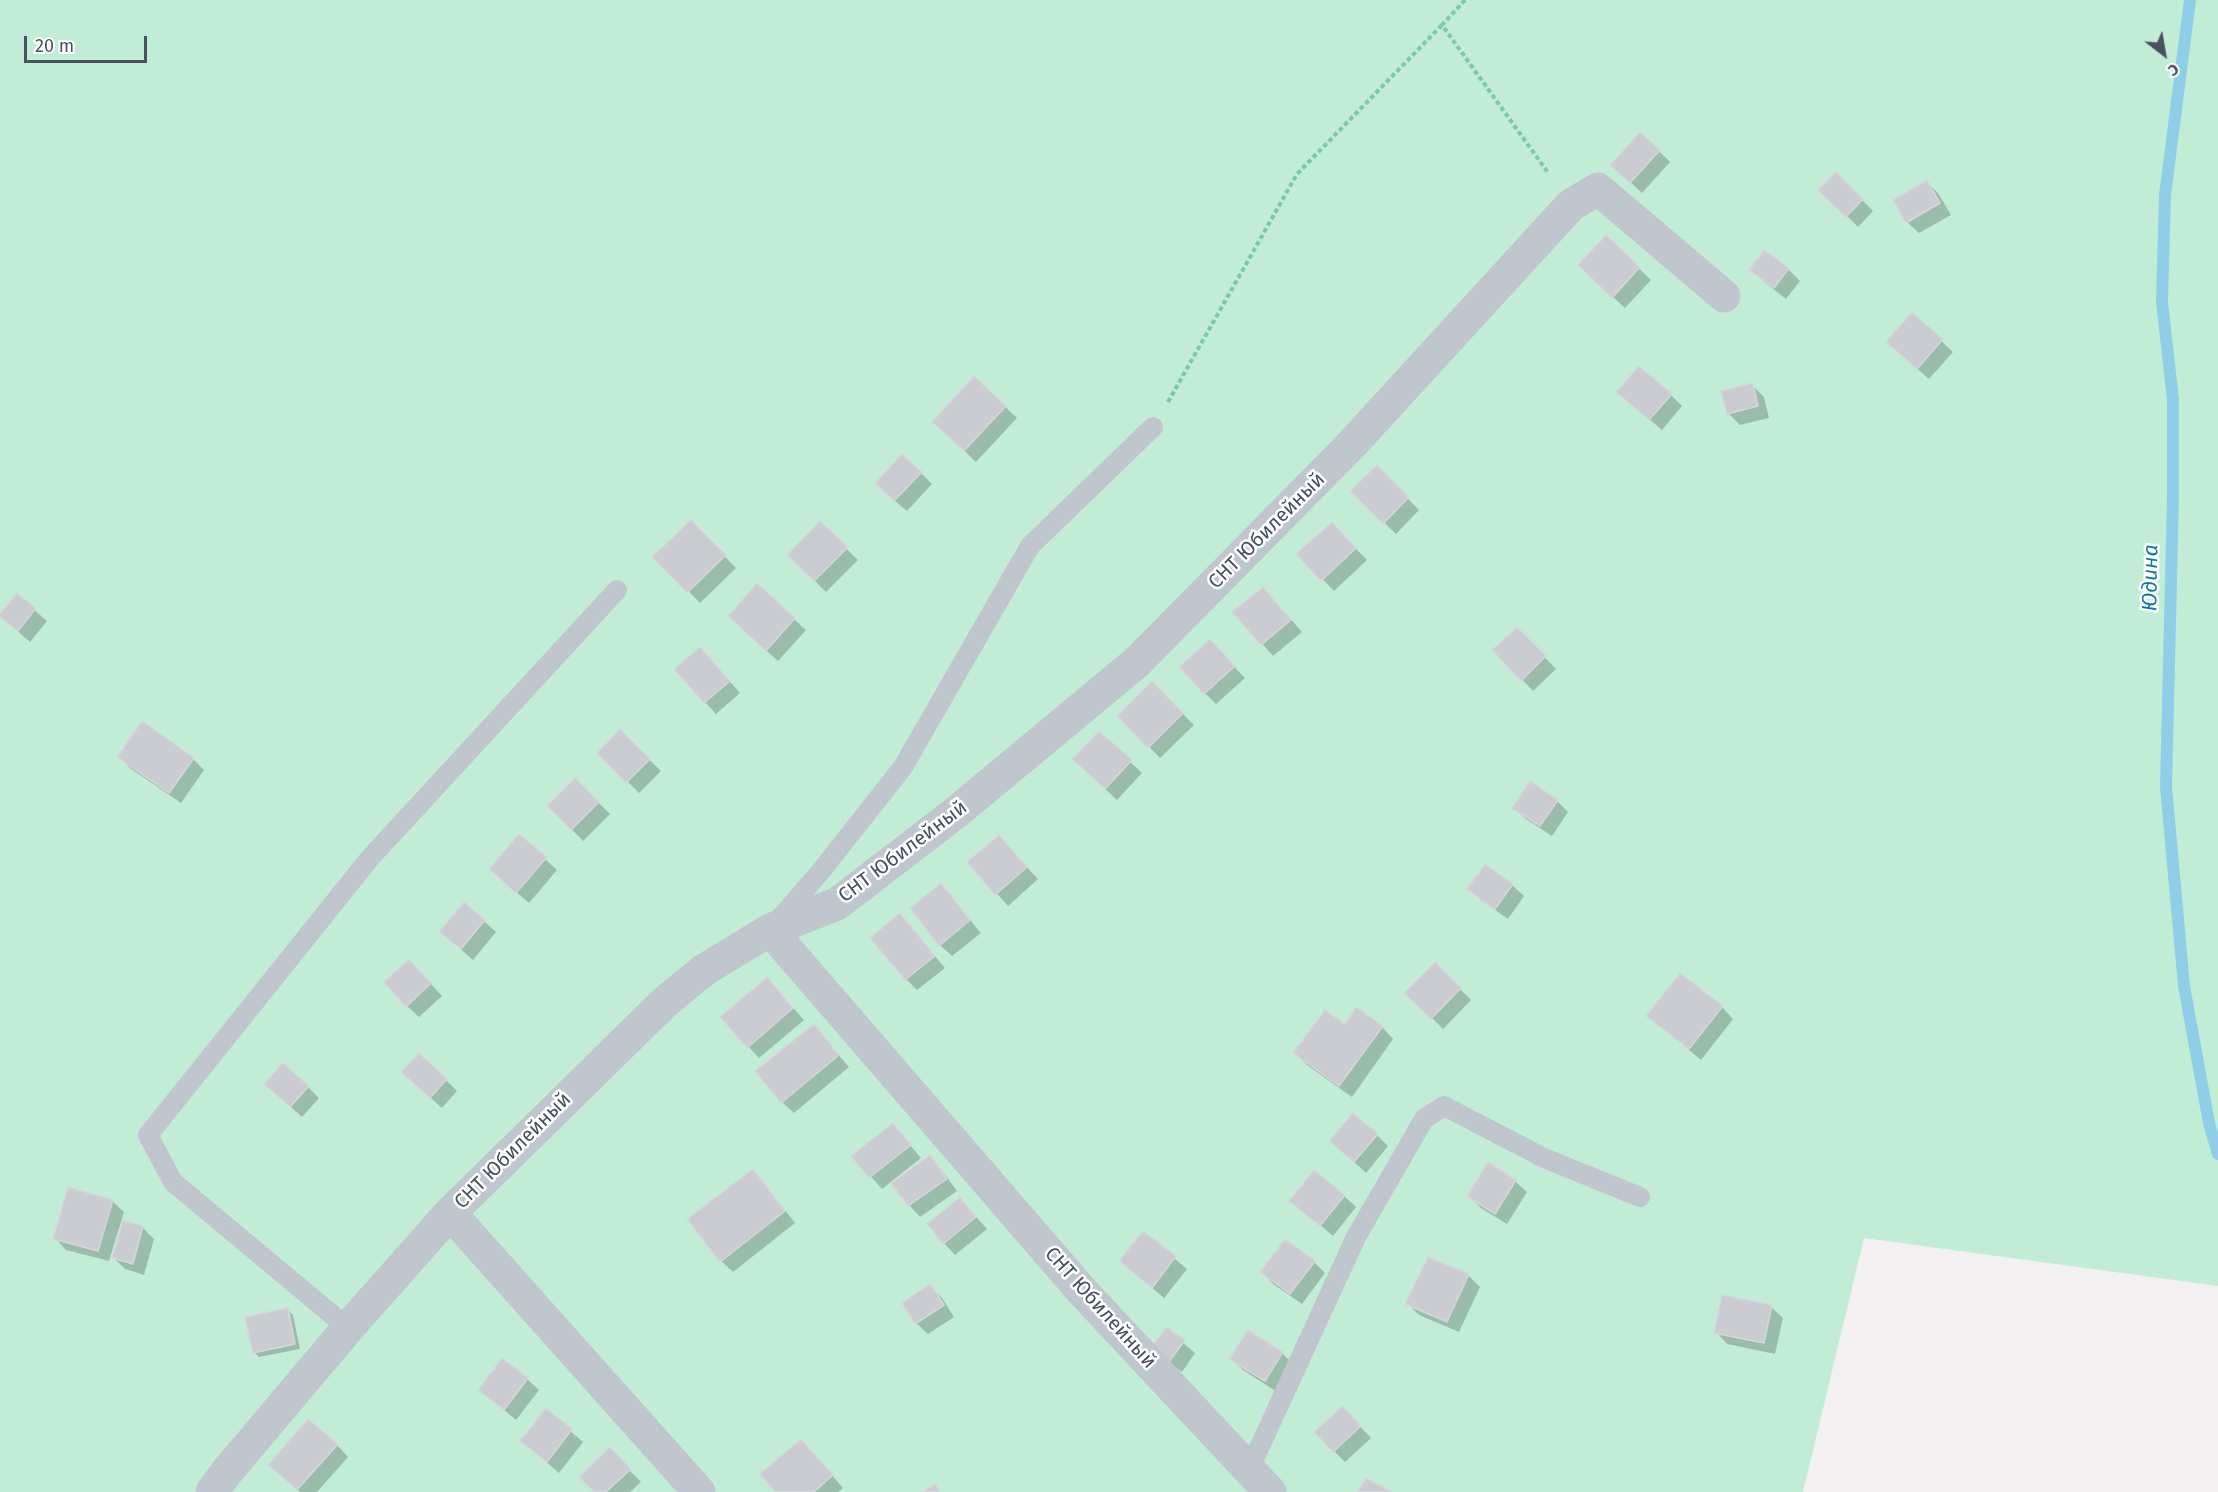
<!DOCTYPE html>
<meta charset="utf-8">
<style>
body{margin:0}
#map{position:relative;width:2218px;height:1492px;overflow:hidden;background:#f2f0f0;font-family:"Fira Sans",sans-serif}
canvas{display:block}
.north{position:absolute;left:2134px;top:24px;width:60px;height:60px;-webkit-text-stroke:4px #fff;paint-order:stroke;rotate:149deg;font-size:16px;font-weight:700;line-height:24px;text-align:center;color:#49515d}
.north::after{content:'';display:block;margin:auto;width:21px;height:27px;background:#49515d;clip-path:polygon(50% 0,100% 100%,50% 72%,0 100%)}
.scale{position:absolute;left:24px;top:36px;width:123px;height:27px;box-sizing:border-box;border:3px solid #49515d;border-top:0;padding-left:8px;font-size:18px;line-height:21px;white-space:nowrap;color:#49515d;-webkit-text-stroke:4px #fff;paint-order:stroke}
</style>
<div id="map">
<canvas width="2218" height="1492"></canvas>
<div class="north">С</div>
<div class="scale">20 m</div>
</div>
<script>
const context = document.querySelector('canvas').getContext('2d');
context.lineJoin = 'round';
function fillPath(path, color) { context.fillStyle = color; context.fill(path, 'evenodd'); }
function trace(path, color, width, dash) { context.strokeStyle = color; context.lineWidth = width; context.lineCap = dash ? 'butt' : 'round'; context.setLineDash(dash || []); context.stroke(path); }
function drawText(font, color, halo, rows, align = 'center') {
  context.font = font + ' "Fira Sans",sans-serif'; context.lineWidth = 5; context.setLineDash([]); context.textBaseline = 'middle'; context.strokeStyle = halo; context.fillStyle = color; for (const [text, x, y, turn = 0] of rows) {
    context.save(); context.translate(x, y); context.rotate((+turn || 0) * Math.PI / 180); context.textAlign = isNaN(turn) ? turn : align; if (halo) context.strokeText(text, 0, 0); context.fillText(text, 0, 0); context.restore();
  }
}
fillPath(new Path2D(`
 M0,0H2218V1286L1864,1238L1803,1492H0Z`), '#c1edd6');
fillPath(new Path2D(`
 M1659,151L1670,162L1642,193L1624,176Z
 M1836,174L1873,211L1858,227L1821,190Z
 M1927,182L1938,193L1951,215L1919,233L1907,222Z
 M1606,237L1651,280L1625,308L1591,277Z
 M1764,252L1788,269L1800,281L1786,299L1763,281L1751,270Z
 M1912,314L1953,352L1929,379L1900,354Z
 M975,378L1017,418L976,462L946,433Z
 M1752,385L1764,397L1769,418L1740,425L1728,413Z
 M1671,395L1682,406L1662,430L1630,403Z
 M1377,467L1419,510L1396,534L1352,491Z
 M921,473L932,484L907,511L888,495Z
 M691,522L736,568L700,603L655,557Z
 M820,523L858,560L826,592L789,555Z
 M1343,535L1367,560L1334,591L1298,554Z
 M757,586L806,630L778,661L741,628Z
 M17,595L47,621L30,642L0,616Z
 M1274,600L1302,632L1273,656L1234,612Z
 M1517,629L1556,669L1533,691L1494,650Z
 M1221,653L1245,678L1216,704L1205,693Z
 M711,660L740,693L716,714L705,702Z
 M1152,683L1194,725L1160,758L1119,716Z
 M620,731L661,771L639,793L599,753Z
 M1099,733L1142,773L1117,800L1086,771Z
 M119,756L193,759L204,770L181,803L130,768Z
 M575,780L610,814L583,841L549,806Z
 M1557,801L1568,812L1552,836L1526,819L1514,808Z
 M520,836L557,870L529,903L502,880Z
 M999,837L1038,879L1008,906L969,862Z
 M1486,866L1512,885L1524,896L1508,919L1481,900L1469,889Z
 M941,885L981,933L952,956L940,945Z
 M465,904L496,932L473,960L441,932Z
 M900,915L945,968L917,990L906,979Z
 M1435,964L1471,1000L1443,1029L1407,993Z
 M420,972L442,996L419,1017L407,1006Z
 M778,991L804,1020L759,1058L748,1046Z
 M1722,1007L1733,1019L1701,1060L1648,1016Z
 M814,1026L849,1067L794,1113L782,1102Z
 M1345,1026L1382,1027L1393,1039L1352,1097L1307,1065L1295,1053Z
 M446,1080L457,1091L442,1108L415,1084Z
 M308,1087L319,1098L302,1117L278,1095Z
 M893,1125L921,1158L882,1189L853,1156Z
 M1377,1135L1388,1146L1366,1173L1331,1141Z
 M930,1157L941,1169L957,1191L920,1217L909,1205Z
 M753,1171L764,1183L795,1223L733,1272L721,1261Z
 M1515,1181L1527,1192L1507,1224L1481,1208L1469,1196Z
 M1344,1196L1356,1207L1333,1236L1292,1201Z
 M960,1199L987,1229L955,1255L944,1243Z
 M112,1201L124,1212L109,1261L66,1250L55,1238Z
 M142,1227L154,1239L144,1275L125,1269L114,1258Z
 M1144,1233L1187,1269L1164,1298L1121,1261Z
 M1429,1259L1468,1275L1480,1287L1459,1332L1419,1315L1407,1303Z
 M1314,1262L1325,1273L1302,1304L1273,1284L1262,1272Z
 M930,1286L942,1298L954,1317L928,1334L916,1323Z
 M1771,1307L1783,1318L1775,1354L1727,1344L1716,1332Z
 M288,1310L293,1315L300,1349L259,1357L254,1352Z
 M1167,1329L1195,1353L1182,1372L1164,1359Z
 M1249,1332L1282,1353L1294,1365L1277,1392L1243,1370L1231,1359Z
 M527,1379L539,1390L516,1420L480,1390Z
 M546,1410L583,1442L559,1473L522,1441Z
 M1354,1420L1371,1438L1345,1462L1334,1451Z
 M337,1445L348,1457L317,1492H300L282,1476Z
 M610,1450L641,1482L630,1492H596Z
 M812,1452L843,1488L838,1492H777Z`), '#0003');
trace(new Path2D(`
 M2190,0L2165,195L2162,302L2173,400V496L2166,787L2184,986L2209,1123L2218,1154`), '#90cee8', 12);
const building = new Path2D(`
 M1640,132L1660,150L1630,183L1610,165Z
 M1836,172L1863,199L1846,217L1818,190Z
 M1927,180L1940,203L1906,223L1893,200Z
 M1606,235L1640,267L1612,298L1578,265Z
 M1764,250L1789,268L1774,288L1749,270Z
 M1912,312L1943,339L1917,369L1886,342Z
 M1639,366L1672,394L1649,420L1616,392Z
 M974,376L1006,406L964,451L932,422Z
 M1753,383L1758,406L1727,414L1721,391Z
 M902,454L922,472L894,501L875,483Z
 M1377,465L1409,497L1383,524L1350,491Z
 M691,520L726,555L687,593L652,557Z
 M820,521L848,547L814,581L787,555Z
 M1332,522L1356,548L1321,581L1296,554Z
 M757,583L795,618L766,651L728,616Z
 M1263,587L1291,620L1261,645L1232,612Z
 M17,593L36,608L18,631L0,617V614Z
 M1517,627L1546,656L1521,681L1492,650Z
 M1210,639L1235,666L1204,694L1179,667Z
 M700,647L730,681L704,703L674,669Z
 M1152,681L1183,713L1148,748L1117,716Z
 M142,721L194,758L169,793L117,757Z
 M620,729L650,759L626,783L597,753Z
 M1099,731L1132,760L1105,789L1072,759Z
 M575,778L599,802L571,830L547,806Z
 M1530,781L1558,800L1540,826L1512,808Z
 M519,834L547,857L516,893L489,869Z
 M999,835L1027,867L995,895L967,862Z
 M1485,864L1513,884L1495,909L1467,889Z
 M941,883L970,920L939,946L910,908Z
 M464,902L485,920L461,949L439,932Z
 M900,913L935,956L905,980L870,938Z
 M409,959L431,983L406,1007L384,982Z
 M1435,962L1461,988L1431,1019L1404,993Z
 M1680,973L1723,1006L1689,1049L1646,1016Z
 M767,977L793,1008L747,1048L720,1017Z
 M1356,1007L1383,1026L1339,1086L1293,1053L1325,1010L1345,1024Z
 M814,1024L839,1055L781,1103L755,1071Z
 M419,1053L447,1079L430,1098L401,1072Z
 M283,1063L309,1086L290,1107L264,1084Z
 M1353,1113L1378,1134L1354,1162L1329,1141Z
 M893,1123L911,1145L869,1178L851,1156Z
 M930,1155L947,1179L908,1206L891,1183Z
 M1488,1162L1516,1180L1495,1214L1467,1196Z
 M753,1169L785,1211L720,1262L687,1219Z
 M1314,1170L1345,1195L1320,1226L1289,1201Z
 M68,1187L113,1200L98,1251L53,1239Z
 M960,1197L976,1217L943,1244L927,1224Z
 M123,1221L143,1226L133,1264L112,1258Z
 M1143,1231L1176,1256L1152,1288L1119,1261Z
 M1285,1239L1315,1261L1290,1294L1260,1272Z
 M1428,1257L1469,1274L1447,1322L1405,1304Z
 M930,1284L944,1305L915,1324L902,1303Z
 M1722,1295L1772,1305L1764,1343L1714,1333Z
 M288,1308L295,1344L253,1353L245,1317Z
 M1166,1327L1185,1340L1169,1362L1151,1348Z
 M1248,1330L1283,1352L1265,1381L1229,1359Z
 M502,1358L528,1378L504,1410L478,1390Z
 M1343,1406L1361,1426L1333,1452L1314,1432Z
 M546,1408L572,1429L547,1462L520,1441Z
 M308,1419L338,1444L297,1490L268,1465Z
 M801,1439L833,1475L814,1492H775L760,1474Z
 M610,1447L631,1469L606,1492H594L579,1477Z
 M1366,1478L1392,1492H1358Z
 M935,1484L940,1492H923Z`);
fillPath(building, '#caccd2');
trace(building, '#d4d6db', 1.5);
trace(new Path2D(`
 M1465,0L1442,25L1549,174
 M1168,402L1297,174L1442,25`), '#7acaaa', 4, [4.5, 3]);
trace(new Path2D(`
 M776,923L821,871L903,767L1030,546L1153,427
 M348,1328L173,1182L148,1135L370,858L617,590
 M1249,1470L1356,1237L1424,1119L1444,1106L1544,1158L1640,1197`), '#bfc6ce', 20);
trace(new Path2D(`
 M770,930L1082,1291L1270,1492
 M450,1213L699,1492
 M212,1492L225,1474L348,1328L450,1213L665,1002L704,970L770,930L837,904L954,814L1137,662L1352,444L1571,205L1598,189L1724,296`), '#bfc6ce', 33);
drawText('20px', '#49515d', '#fff', [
 ["СНТ Юбилейный",1267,531,-45],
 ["СНТ Юбилейный",903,852,-37],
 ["СНТ Юбилейный",513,1151,-45],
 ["СНТ Юбилейный",1100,1308,48]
]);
drawText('italic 21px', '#1379a5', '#fff', [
 ["Юдина",2151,578,-89]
]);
</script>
